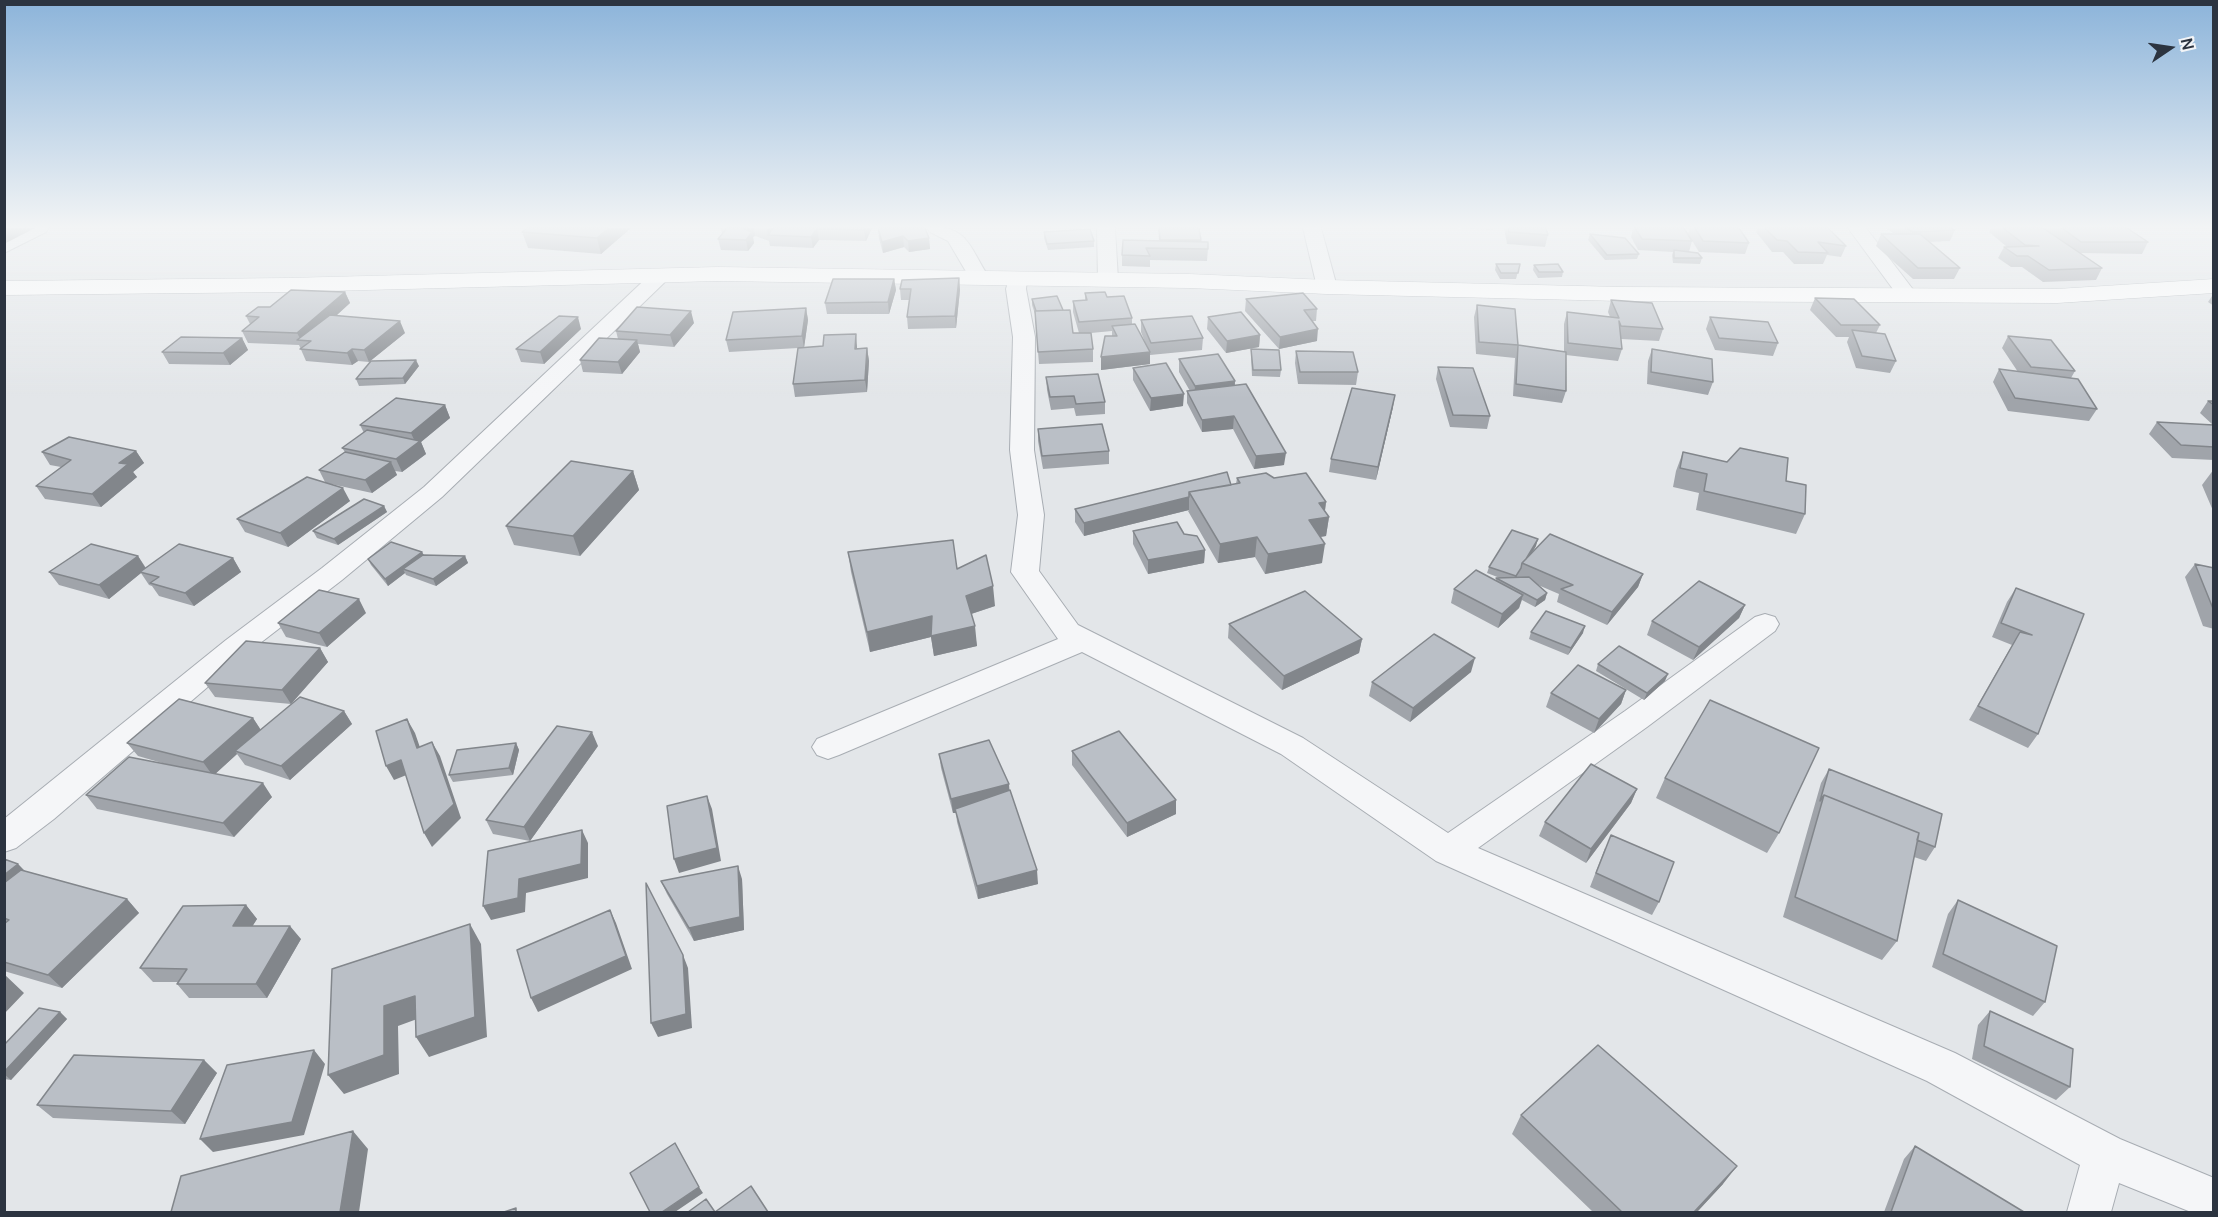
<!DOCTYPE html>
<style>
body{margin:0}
#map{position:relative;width:2218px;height:1217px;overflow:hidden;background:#e3e6e9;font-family:Manrope,sans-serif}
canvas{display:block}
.frame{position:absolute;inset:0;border:6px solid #2c3440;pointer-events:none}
.north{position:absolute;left:2140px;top:18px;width:60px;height:60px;-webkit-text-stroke:4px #f2f4f7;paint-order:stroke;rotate:77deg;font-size:16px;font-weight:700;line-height:24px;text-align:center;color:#2c3440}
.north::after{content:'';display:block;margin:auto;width:21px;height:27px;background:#2c3440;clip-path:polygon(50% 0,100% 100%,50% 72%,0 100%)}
</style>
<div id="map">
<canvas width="2218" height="1217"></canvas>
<div class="frame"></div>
<div class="north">N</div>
</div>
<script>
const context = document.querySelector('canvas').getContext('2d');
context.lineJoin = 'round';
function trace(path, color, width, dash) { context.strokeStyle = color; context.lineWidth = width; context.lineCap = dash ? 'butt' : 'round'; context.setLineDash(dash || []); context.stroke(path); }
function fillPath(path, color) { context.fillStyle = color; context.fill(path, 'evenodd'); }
const street = new Path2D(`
 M27,228H49L46,232L4,253V239Z
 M927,228C967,224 969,246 988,276L985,280H971L948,241L930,232Z
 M1097,228H1115L1118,280L1115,284H1101L1098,280Z
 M1303,228H1321L1337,287L1334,291H1320L1317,287Z
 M1848,228H1866L1918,296L1915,300H1901Z
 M660,270L667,272L670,276L667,280L442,497L342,580L246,654L54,819L16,848L4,852V819L226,640L322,568L424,487L653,272Z
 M1017,273L1024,275L1027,279L1026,289L1035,337L1034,450L1044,515L1039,571L1078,625L1303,738L1448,833L1625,711L1755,617L1765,614L1775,617L1779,624L1775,631L1647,727L1478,848L1955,1053L2120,1139L2214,1178V1212H2191L2119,1183L2111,1212H2067L2080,1165L1927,1081L1436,861L1281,754L1082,652L839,755L828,759L817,755L812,747L817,739L1058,639L1011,572L1018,515L1010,450L1013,337L1006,289L1010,275Z`);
const secondary = new Path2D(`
 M718,267L1189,274L1327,280L1621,287L2057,289L2214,279V293L2057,303L1621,301L1327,294L1189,288L718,281L288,292L4,295V281L288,278Z`);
trace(street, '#a8adb3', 2);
trace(secondary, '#a8adb3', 1);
fillPath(street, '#f5f6f8');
fillPath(secondary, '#fff');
fillPath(new Path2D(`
 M527,228H631L601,254L528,248L522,232Z
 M721,228H872L866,241L819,240L813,248L770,246L769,241L755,236L753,237L754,243L748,251L721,250L718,239L722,234Z
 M878,228H925L929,238L930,249L909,252L904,247L883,253L879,239Z
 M1158,228L1201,240V242L1208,249L1207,261L1150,260V267L1122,266V255L1159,241Z
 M1455,228H1493V230Z
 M1504,228H1546L1548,235L1545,247L1507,244Z
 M1633,228H1684L1692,241L1689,252L1702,258L1700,264L1673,263L1672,255L1673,252L1638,250L1631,237Z
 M1690,228H1739L1749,243L1745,254L1699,252L1688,234Z
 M1754,228H1828L1846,246L1841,257L1827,255L1823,264H1794L1783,252H1772L1756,232L1758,228Z
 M1885,228H1951L1955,230L1950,241L1930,242L1960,268L1954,279H1913L1876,246L1881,234H1895Z
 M1978,228H2127L2148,242L2142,254L2080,253L2102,268L2096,280L2043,282L2022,267H2011L1998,258L2004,247H2007L1989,232L1991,228Z
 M1044,232L1094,241V247L1048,250L1044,238Z
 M1590,234L1639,254L1637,259L1605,260L1588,240Z
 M1496,264H1520L1516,279H1500L1495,270Z
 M1534,265L1563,272L1562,277L1538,278L1533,270Z
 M959,278L960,290L956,328L908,329L907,317L909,300H901L900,289Z
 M894,279L896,290L889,314H827L825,303Z
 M345,292L350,303L336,316L405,333L369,362L358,361L352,365L306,361L299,345L248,343L242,331L250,324L246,316L270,307Z
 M1085,293L1107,297L1132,318V324L1146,345L1141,332V320L1203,338L1202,350L1150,355V353V364L1101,370V357L1112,336V331L1091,333L1093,349V362L1039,364L1035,314L1032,305V299L1073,333H1079L1073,312V301L1085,300Z
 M2212,296H2214V306L2208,302Z
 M1815,298L1880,325L1876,333L1896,361L1890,373L1856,368L1847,342L1849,337H1836L1810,310Z
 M1246,299L1317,309L1316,321H1313L1317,341L1279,349L1245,311Z
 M1611,300L1663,329L1659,341L1621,339L1622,349L1618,361L1566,355V391L1562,403L1513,396L1515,358L1476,354L1474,317L1477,305L1518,345L1564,352V324L1567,312L1610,317L1608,312Z
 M806,308L808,320L804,347L857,346V349L867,348L869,361L867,392L795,397L793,384L798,348L729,352L726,340Z
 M1208,317L1260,335L1259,347L1226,353L1207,329Z
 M1710,317L1778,343L1773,356L1715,350L1706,329Z
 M694,323L674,347L638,344L640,352L622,374L583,372L580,360L618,339L616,331Z
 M581,329L544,364L521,362L516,349Z
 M2008,336L2075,371L2071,378L2097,409L2089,421L2008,411L1993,382L1999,369L2018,372L2002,348Z
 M242,338L248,350L230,365L169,364L162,352Z
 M1251,349L1281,370L1280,377L1252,376L1251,355Z
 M1652,349L1713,382L1708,395L1647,384L1648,361Z
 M1296,351L1358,372L1356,385L1298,384L1295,363Z
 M1179,359L1235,381V385L1284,465L1254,469L1233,429L1202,432L1187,403V391H1190L1179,372Z
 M419,366L405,384L359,386L356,379Z
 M1438,367L1490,416L1487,429L1450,427L1436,379Z
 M1133,368L1183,406L1150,411L1133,380Z
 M1046,377L1105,402V414L1076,416L1074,408L1051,410L1047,390Z
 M2208,401H2214V460L2172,458L2149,434L2157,422L2213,425L2200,413Z
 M445,405L450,418L421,442L426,454L402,472L395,471L397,475L372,493L331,484L350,501L288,547L245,532L237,519L325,482L319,470L345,452L342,448L364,433L360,425Z
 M1393,407L1376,480L1329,472L1331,459Z
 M1038,429L1109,451V464L1043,469L1038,441Z
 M136,451L144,463L133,472L137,477L101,507L45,499L36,486L61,467L50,465L42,452Z
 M1683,452L1786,481L1805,514L1796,534L1696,510L1699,493L1673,487L1676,471Z
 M2214,469V513L2202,485Z
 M633,471L639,490L580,556L514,545L506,526Z
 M1237,478H1274L1326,502L1325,511L1329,517L1326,536L1320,537L1322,563L1265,574L1255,557L1218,563L1188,511L1189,510L1084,536L1075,522V509L1236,484Z
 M384,506L387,512L338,545L317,538L313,531Z
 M1133,531L1184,534L1205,550L1204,563L1148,574L1133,544Z
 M1536,546L1531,554L1643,574L1638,587L1607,625L1557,602L1559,594L1538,585L1547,593L1545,600L1535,607L1522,600L1519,608L1498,628L1451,603L1454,589L1496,580V578H1500L1487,573L1489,567Z
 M422,552L424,555L465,556L468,563L436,586L406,575L405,573L388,586L371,565L368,559Z
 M848,552L957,569L995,606L971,614L977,646L934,656L931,637L870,652L851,572Z
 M138,556L146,568L233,558L241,572L194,606L159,596L152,586L149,585L141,573L109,599L59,585L49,572Z
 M2195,564L2214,568V629L2203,626L2185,577Z
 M2016,588L2084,614L2038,734L2028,748L1969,720L2012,645L1992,637L2007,602Z
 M1745,605L1739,618L1693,660L1647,635L1652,621Z
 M366,613L327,647L286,637L278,623Z
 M1229,624L1362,639L1359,653L1282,690L1228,638Z
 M1531,632L1583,633L1568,655L1529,639Z
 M320,648L328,662L291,704L215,697L205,683Z
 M1598,664L1665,681L1644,700L1596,671Z
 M1471,672L1410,722L1369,696L1372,682Z
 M1626,690L1621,704L1594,733L1546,707L1551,693Z
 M344,711L352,724L290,780L245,765L237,754L215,774L272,797L234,837L97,809L86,795L169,765L138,756L127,743L253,718L261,730Z
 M516,743L519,750L513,775L453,782L449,775Z
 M598,746L530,841L493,834L486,820Z
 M1072,751L1176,814L1127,837L1072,765Z
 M939,754L1009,784V790L1038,884L978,899L957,822L956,813H953L941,768Z
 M1829,769L1935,847L1926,861L1914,857L1897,941L1882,960L1783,917L1821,783Z
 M1665,778L1779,833L1767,853L1656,798Z
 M1637,789L1631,803L1586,863L1539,836L1545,822Z
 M1605,848L1659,902L1652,915L1590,887Z
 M4,859L18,864L25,871L127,899L139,913L62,988L4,971Z
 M742,879L744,930L694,941L667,894L661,881Z
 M1958,900L2045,1002L2033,1016L1932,967L1948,914Z
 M246,905L257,919L252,926L301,939L267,998H189L177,984L179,982H153L140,968Z
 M1990,1011L2070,1087L2056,1100L1972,1059L1978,1025Z
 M60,1012L67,1019L11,1080L4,1079V1045Z
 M204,1060L217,1073L185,1124L53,1118L37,1105Z
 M1521,1115L1723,1184L1697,1212H1593L1512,1134Z
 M1915,1146L2024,1212H1884L1904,1159Z`), '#a0a4aa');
fillPath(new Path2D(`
 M7,228H35L4,244V229Z
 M609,228H631L601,254L597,238Z
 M748,228H754L755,236L753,237L754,243L748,251L744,229Z
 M769,228H780L768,235L767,230Z
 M865,228H872L866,241L864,230Z
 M817,229L819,240L813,248L811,237Z
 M903,236L904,247L883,253L882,242Z
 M929,238L930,249L909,252L908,241Z
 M959,278L960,290L956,328L955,316Z
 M894,279L896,290L889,314L888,302Z
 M345,292L350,303L308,341L301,340L297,333Z
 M806,308L808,320L804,348L802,336Z
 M691,311L694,323L674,347L670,335Z
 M578,317L581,329L544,364L540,352Z
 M400,321L405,333L369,362L364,350Z
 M1318,329L1317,341L1279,349L1280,337Z
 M856,334L857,346V361L855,349Z
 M1260,335L1259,347L1226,353L1227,341Z
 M242,338L248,350L230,365L223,353Z
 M637,340L640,352L622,374L618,362Z
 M867,348L869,361L867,392L865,380Z
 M352,349L358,361L352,365L347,353Z
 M1150,352V364L1101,370V357Z
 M416,360L419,366L405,384L403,378Z
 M1235,381L1234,393L1194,398L1195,386Z
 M1184,394L1183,406L1150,411L1151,398Z
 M1395,395L1393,407L1376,480L1378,467Z
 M445,405L450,418L421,442L426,454L402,472L396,459L416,444L411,433Z
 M1234,416L1233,429L1202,432V420Z
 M136,451L144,463L133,472L137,477L101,507L92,494L119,463Z
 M1286,453L1284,465L1254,469L1256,456Z
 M391,462L397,475L372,493L365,480Z
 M633,471L639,490L580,556L573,536Z
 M343,488L350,501L288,547L280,533Z
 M1189,497V510L1084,536V523Z
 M1326,502L1324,517H1329L1326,536L1306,539L1309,520L1319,503Z
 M384,506L387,512L338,545L334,539Z
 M1257,537L1255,557L1218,563L1220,544Z
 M1538,539L1536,546L1525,564L1524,563Z
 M1325,544L1322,563L1265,574L1268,554Z
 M1205,550L1204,563L1148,574V560Z
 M422,552L425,558L403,569L405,573L388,586L385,579Z
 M138,556L146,569L140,572L141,573L109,599L99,585Z
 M465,556L468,563L436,586L433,579Z
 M233,558L241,572L194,606L185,593Z
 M1643,574L1638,587L1607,625L1612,612Z
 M993,586L995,606L968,615L966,596Z
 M1547,593L1545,600L1535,607L1537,600Z
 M1523,595L1519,608L1498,628L1502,614Z
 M359,599L366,613L327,647L319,633Z
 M1745,605L1739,618L1693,660L1699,647Z
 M932,616L975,626L977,646L934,656L931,637L870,652L867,632Z
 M1585,626L1583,633L1568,655L1571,648Z
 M1362,639L1359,653L1282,690L1284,676Z
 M320,648L328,662L291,704L282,690Z
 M1475,658L1471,672L1410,722L1413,708Z
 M1668,674L1665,681L1644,700L1647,693Z
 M1626,690L1621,704L1594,733L1599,719Z
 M344,711L352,724L290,780L281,766Z
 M253,718L262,732L235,751L237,754L213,776L203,762Z
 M407,719L415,733L425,762L417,748Z
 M592,732L598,746L530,841L524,827Z
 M432,742L440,756L461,818L432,847L424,833Z
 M516,743L519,750L513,775L509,768Z
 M401,760L409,774L394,780L386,766Z
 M263,783L272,797L234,837L223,823Z
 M1009,784L1010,798L955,809L956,813H953L951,799Z
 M1637,789L1631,803L1586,863L1591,849Z
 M707,796L712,809L721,861L679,873L674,859Z
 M1176,800V814L1127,837V823Z
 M582,830L588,843V878L526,893L525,912L491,920L483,906Z
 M18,864L31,878L4,900V875Z
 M738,866L742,879L744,930L694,941L689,928Z
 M1037,870L1038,884L978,899L977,886Z
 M127,899L139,913L62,988L48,975Z
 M246,905L257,919L244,940L233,926Z
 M610,910L616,923L632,969L538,1012L531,998Z
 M470,924L481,944L487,1037L429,1057L416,1037Z
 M290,926L301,939L267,998L256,984Z
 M683,955L688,968L692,1028L658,1037L651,1023Z
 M4,974L24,993L4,1014Z
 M415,996L428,1015L398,1026L399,1074L344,1094L328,1075L384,1006Z
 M60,1012L67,1019L11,1080L4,1074V1072Z
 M314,1050L325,1064L304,1135L213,1152L200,1139Z
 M204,1060L217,1073L185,1124L171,1111Z
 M353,1131L368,1149L359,1212H340Z
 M1737,1166L1723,1184L1697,1212H1694Z
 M699,1187L703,1193L675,1212H662Z`), '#82868b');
const building = new Path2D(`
 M527,228H609L597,238L522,232Z
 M727,228H748L744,229L752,232L746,240L718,239Z
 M773,228H865L864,230L817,229L811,237L768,235Z
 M878,228H925L929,238L908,241L903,236L882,242Z
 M1159,228H1199L1201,240H1160Z
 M1508,228H1546L1548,235L1509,232Z
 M1635,228H1684L1692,241L1642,239Z
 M1695,228H1739L1749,243L1703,241Z
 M1765,228H1828L1846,246L1818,242L1828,253L1798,252L1787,241L1777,240Z
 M1905,228H1951L1955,230L1913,232Z
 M2003,228H2043L2102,268L2049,270L2028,256H2017L2004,247L2039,246L2025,245Z
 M2062,228H2105H2103H2127L2148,242H2081Z
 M1090,229L1094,241L1047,244L1044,232Z
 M1590,234L1625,238L1639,254L1607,255Z
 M1881,234H1920L1960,268H1918Z
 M1123,240L1208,242V249L1146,248L1150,256L1122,255Z
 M1674,250L1698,253L1702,258H1674Z
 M1496,264H1520L1518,273H1501Z
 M1558,264L1563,272H1539L1534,265Z
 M959,278L955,316L907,317L911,289H900L902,280Z
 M833,279H894L888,302L825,303Z
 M291,290L345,292L297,333L242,331L259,317L246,316L258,307H270Z
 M1105,292L1107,297L1124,296L1132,318L1079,322L1073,301L1087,300L1085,293Z
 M1303,293L1317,309L1304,310L1318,329L1280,337L1246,299Z
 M1057,296L1063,310L1036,311L1032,299Z
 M1815,298L1854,299L1880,325H1841Z
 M1611,300L1652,303L1663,329L1621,326L1619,321L1622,349L1568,343L1567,312L1619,318Z
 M1477,305L1515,309L1518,345L1479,342Z
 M637,307L691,311L670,335L616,331Z
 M806,308L802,336L726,340L733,312Z
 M1070,310L1073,333H1091L1093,349L1038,352L1035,311Z
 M1241,312L1260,335L1227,341L1208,317Z
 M330,315L400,321L364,350L352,349L347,353L300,349L311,341L297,340Z
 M559,316L578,317L540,352L516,349Z
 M1192,316L1203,338L1151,343L1141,320Z
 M1710,317L1768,322L1778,343L1719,338Z
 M1135,324L1150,352L1101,357L1105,336H1117L1112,326Z
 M1852,330L1885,334L1896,361L1862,356Z
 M856,334L855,349L867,348L865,380L793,384L798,348L823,346L824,335Z
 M2008,336L2051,340L2075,371L2031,367Z
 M181,337L242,338L223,353L162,352Z
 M599,338L637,340L618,362L580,360Z
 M1518,345L1566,352V391L1516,384Z
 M1251,349L1279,350L1281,370H1253Z
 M1652,349L1712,359L1713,382L1651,372Z
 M1296,351L1353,352L1358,372H1300Z
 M1218,354L1235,381L1195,386L1179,359Z
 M416,360L403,378L356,379L371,361Z
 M1166,363L1184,394L1151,398L1133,368Z
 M1438,367L1473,368L1490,416L1453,415Z
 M1999,369L2078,379L2097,409L2015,398Z
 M1098,374L1105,402L1076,404L1074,396L1050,397L1046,377Z
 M1246,384L1286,453L1256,456L1234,416L1202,420L1187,391Z
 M1352,388L1395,395L1378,467L1331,459Z
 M396,398L445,405L411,433L360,425Z
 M2208,401H2214V405Z
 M2157,422L2214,425V447L2181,445Z
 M1102,424L1109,451L1042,456L1038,429Z
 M367,430L420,441L396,459L342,448Z
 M69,437L136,451L119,463L128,464L92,494L36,486L71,460L42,452Z
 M1740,448L1788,458L1786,481L1806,485L1805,514L1704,491L1707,474L1680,468L1683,452L1727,462Z
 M345,452L391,462L365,480L319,470Z
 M571,461L633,471L573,536L506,526Z
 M1227,472L1231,485L1189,492V497L1084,523L1075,509Z
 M1266,473L1274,478L1306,473L1326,502L1319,503L1329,517L1309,520L1325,544L1268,554L1257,537L1220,544L1189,492L1240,483L1237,478Z
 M307,477L343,488L280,533L237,519Z
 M364,499L384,506L334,539L313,531Z
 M1177,522L1184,534L1197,536L1205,550L1148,560L1133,531Z
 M1512,530L1538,539L1526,559L1522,563L1521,568L1516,576L1489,567Z
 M1550,534L1643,574L1612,612L1561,589L1573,585L1522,563Z
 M953,540L957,569L986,555L993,586L966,596L975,626L931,636L932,616L867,632L848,552Z
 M391,542L422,552L385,579L368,559Z
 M91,544L138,556L99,585L49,572Z
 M179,544L233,558L185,593L150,583L159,577L140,572Z
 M423,555L465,556L433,579L403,569Z
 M2195,564L2214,568V611Z
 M1476,570L1523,595L1502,614L1454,589Z
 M1529,577L1547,593L1537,600L1496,578Z
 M1699,581L1745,605L1699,647L1652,621Z
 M2016,588L2084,614L2038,734L1978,706L2020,632L2032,635L2001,623Z
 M319,590L359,599L319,633L278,623Z
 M1305,591L1362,639L1284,676L1229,624Z
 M1546,611L1585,626L1571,648L1531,632Z
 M1434,634L1475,658L1413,708L1372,682Z
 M246,641L320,648L282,690L205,683Z
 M1619,646L1668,674L1647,693L1598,664Z
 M1578,665L1626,690L1599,719L1551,693Z
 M300,697L344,711L281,766L235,751Z
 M179,699L253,718L203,762L127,743Z
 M1710,700L1819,748L1779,833L1665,778Z
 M407,719L417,748L432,742L454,804L424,833L401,760L386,766L376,731Z
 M557,726L592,732L524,827L486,820Z
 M1119,731L1176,800L1127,823L1072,751Z
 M989,740L1009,784L951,799L939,754Z
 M516,743L509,768L449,775L457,750Z
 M129,757L263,783L223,823L86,795Z
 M1591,764L1637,789L1591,849L1545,822Z
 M1829,769L1942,814L1935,847L1917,840L1919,833L1824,795L1820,801Z
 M1010,790L1037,870L977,886L955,809Z
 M1824,795L1919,833L1897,941L1795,897Z
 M707,796L717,848L674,859L667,806Z
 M582,830L581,864L519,879L518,898L483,906L488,851Z
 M1611,835L1674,862L1659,902L1596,873Z
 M4,859L18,864L4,875Z
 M738,866L740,917L689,928L661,881Z
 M21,870L127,899L48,975L4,962V924L9,920L4,918V883Z
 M646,883L683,955L686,1014L651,1023Z
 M1958,900L2057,946L2045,1002L1943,954Z
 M246,905L233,926H290L256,984H177L187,969L140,968L183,906Z
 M610,910L626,956L531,998L517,950Z
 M470,924L475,1017L416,1037L415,996L384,1006V1055L328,1075L332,969Z
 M39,1008L60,1012L4,1072V1045Z
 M1990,1011L2073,1049L2070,1087L1984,1046Z
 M1598,1045L1737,1166L1694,1212H1622L1521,1115Z
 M314,1050L292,1122L200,1139L227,1065Z
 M74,1055L204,1060L171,1111L37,1105Z
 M353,1131L340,1212H171L181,1176Z
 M675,1143L699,1187L662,1212H650L630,1173Z
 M1915,1146L2024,1212H1891Z
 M751,1186L768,1212H688L706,1199L715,1212Z
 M516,1208V1212H504Z`);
fillPath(building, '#babfc6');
trace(building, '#82868b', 1.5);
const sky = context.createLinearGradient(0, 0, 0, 398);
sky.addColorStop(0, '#8cb4da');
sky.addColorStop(0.57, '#f2f4f5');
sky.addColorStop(1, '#f2f4f500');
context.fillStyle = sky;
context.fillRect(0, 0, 2218, 398);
</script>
